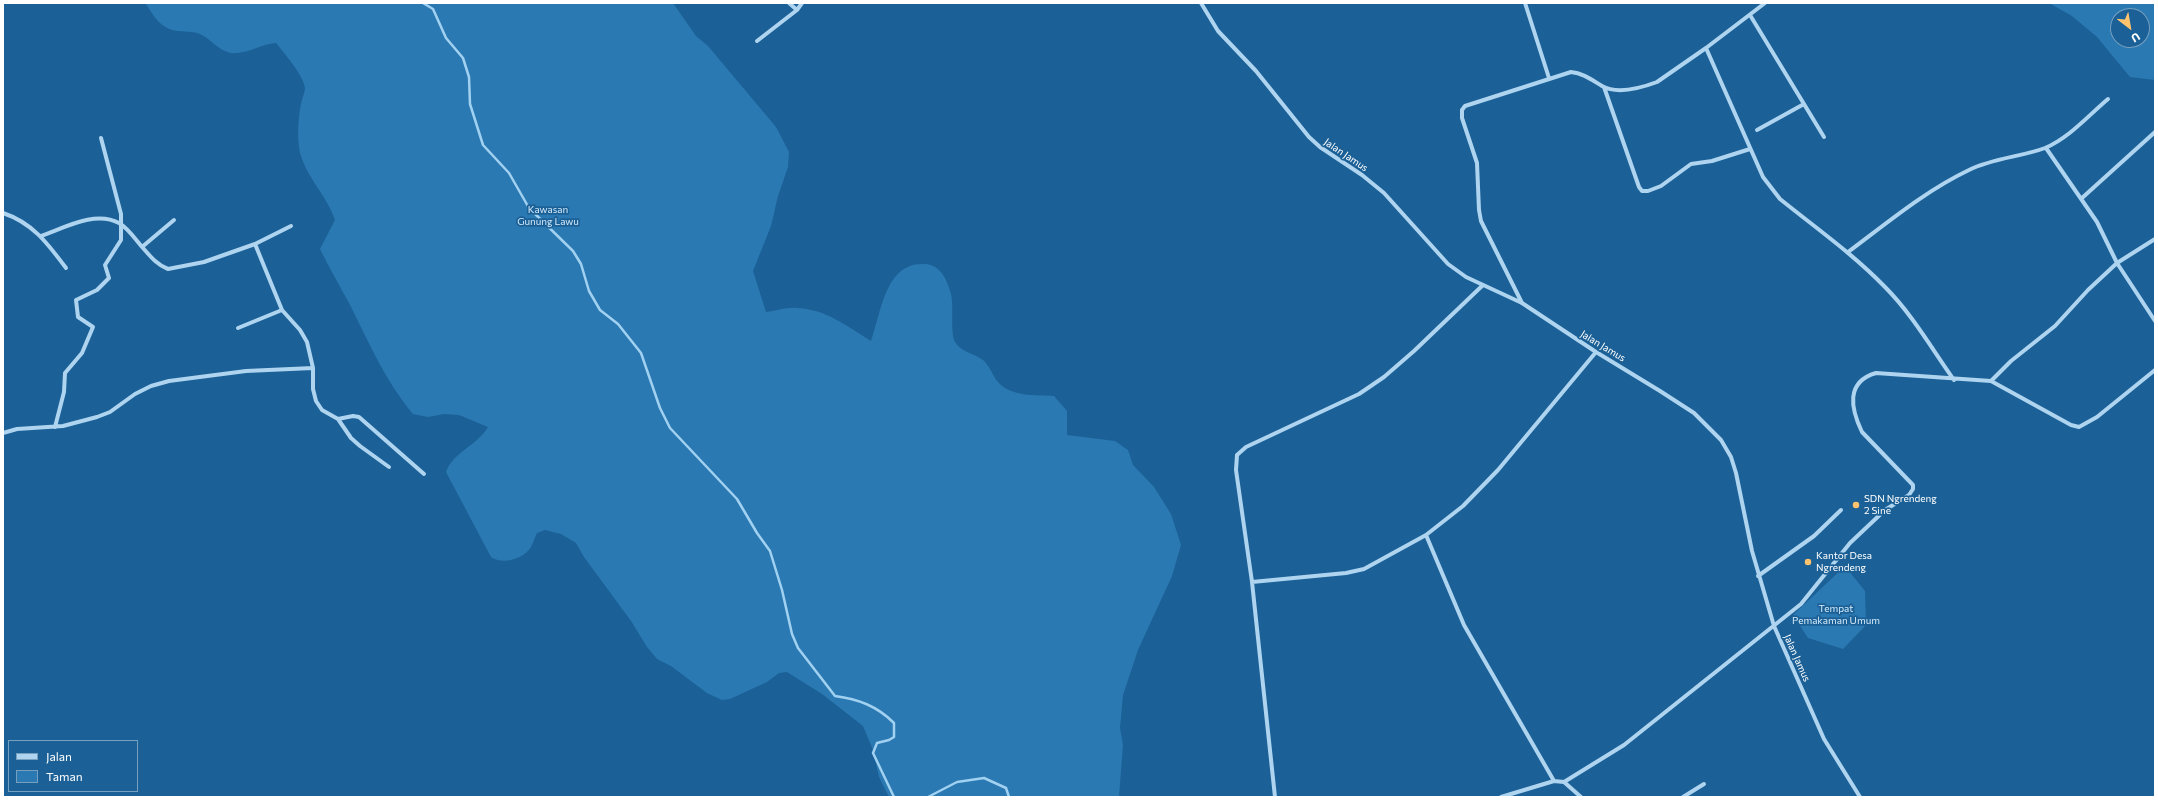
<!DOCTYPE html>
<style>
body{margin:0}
#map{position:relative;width:2158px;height:800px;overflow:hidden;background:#1b6096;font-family:Commissioner,sans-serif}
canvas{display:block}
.frame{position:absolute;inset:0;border:4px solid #fff;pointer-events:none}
.legend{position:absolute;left:8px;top:740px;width:130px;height:52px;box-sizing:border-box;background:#1b6096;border:1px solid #76a0c0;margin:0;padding:5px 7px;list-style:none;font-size:12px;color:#fff}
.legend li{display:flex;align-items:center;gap:8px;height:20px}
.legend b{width:20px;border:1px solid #76a0c0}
.north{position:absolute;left:2110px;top:8px;width:40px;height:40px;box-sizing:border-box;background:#1b6096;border:1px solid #76a0c0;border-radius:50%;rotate:149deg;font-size:11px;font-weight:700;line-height:16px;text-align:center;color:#fff}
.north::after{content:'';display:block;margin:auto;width:14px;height:18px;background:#ffc36d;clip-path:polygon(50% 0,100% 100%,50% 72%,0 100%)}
</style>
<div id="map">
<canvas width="2158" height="800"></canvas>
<div class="frame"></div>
<ul class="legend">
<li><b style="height:5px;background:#aed4f0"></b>Jalan</li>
<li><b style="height:11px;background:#2b79b2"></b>Taman</li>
</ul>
<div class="north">U</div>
</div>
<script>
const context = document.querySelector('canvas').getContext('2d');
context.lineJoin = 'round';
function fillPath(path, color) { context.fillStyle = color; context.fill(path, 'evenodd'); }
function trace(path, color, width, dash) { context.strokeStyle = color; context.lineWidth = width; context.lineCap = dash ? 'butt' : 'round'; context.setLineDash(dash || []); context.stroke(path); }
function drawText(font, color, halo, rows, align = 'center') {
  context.font = font + ' Commissioner,sans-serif'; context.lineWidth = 3.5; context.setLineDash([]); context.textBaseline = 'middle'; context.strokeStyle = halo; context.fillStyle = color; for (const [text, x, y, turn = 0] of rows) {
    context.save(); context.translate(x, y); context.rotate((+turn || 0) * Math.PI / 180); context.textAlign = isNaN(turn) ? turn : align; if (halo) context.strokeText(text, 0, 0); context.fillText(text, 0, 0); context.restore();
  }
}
fillPath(new Path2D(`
 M145,3H673L696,36L708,46L776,127L789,152L788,167L778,196L771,226L753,271L766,312C776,311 787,307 797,308C826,309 848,327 871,341C881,314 885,261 925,264C941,265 947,280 951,294C954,306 950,334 955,342C961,352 975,354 983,360C989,365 992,374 997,381C1010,397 1035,395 1054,396L1067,411V435L1115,441L1128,450L1133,465L1154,487L1171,514L1181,545L1172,576L1138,650L1123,695L1120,728L1123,745L1119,797H889L879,777L873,750L863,726L822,694L787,672L779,673L767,682L730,699L722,700L707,693L671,666L657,659L647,647L631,621L584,557L576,543L561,534L545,530L537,533C535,537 533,543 531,547C524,559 502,565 491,557L446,472C453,452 478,445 488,427L459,415L444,414L428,417L413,414C384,379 369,342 349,303C339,285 329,267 320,249L335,220C327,196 307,178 300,153C297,139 298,118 301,104C302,99 304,94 305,89C305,77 284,53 276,43C262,44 251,52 237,53C220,55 211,37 197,33C186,30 175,34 164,26C156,21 151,11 145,3Z
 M2049,3H2155V80L2130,77L2097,37L2072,16ZM2118,16H2142V40H2118Z
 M1845,566L1865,591L1866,625L1843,649L1808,638L1793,615Z`), '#2b79b2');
trace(new Path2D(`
 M423,3L433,9L446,38L463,58L469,77L470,104L483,145L509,173L529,208L573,251L581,264L589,291L600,310L618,324L641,353L660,408L670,428L737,499L757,533L770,551L782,590L792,634L798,648L835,696C858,699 877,706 894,723V737L889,740L877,743L873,753L894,797
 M928,797L957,782L984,778L1006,788L1009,797`), '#a1d1f1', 2.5);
trace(new Path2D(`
 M789,3L797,10L802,3
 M1201,3L1218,31L1256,71L1309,137L1320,147L1362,175L1384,193L1448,264L1466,277L1522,303L1596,352L1660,391L1694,413L1721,440L1731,457L1736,473L1752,551L1774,626L1824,739L1860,797
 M1525,3L1549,78
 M1750,15L1824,137
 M757,41L797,10
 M1706,48L1763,177L1780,199C1816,228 1853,254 1885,287C1912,314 1932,349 1954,380
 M1604,87L1639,187L1642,191H1648L1661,186L1691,164L1712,161L1750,149
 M1757,130L1804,104
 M2046,148L2097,222L2117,263L2155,321
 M2082,198L2155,132
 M3,213C33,223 48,244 66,268
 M41,236C64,228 95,210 119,223C128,228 136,240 143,248C150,256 157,265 168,269L204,262L255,244L282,310L300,330L307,342L313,368V389L316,401L322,410L338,419L351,438L360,446L389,467
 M255,244L291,226
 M142,247L174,220
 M1848,252C1887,223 1925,191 1969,170C1993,158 2021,157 2045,148C2069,138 2089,115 2108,99
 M1522,303L1481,221L1479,210L1477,163L1462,118V110L1465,106L1571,72C1583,73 1592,80 1602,86C1618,95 1641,88 1657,82L1706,48L1765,3
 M238,328L282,310
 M1991,381L2011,361L2055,326L2088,290L2117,263L2155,239
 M338,419L353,416L359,417L424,474
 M55,427L64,392L65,373L82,353L93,327L78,317L76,300L97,290L109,278L105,265L121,240V214L101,138
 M3,433L17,429L63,426L97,417L110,412L135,394L151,386L169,381L246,371L313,368
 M1426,535L1464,625L1554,781L1564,782L1581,797
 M1758,576L1814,536L1841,510
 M1252,582L1346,573L1364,569L1426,535L1463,506L1498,470L1596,352
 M1564,782L1624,745L1801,604L1850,543L1885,510L1909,495L1913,489V485L1862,432C1851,409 1845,382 1876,373L1991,381L2071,425L2079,427L2097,417L2155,370
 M1275,797L1252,582L1236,470L1237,455L1246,447L1359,394L1384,377L1414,351L1483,285
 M1501,797L1554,781
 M1683,797L1704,784`), '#aed4f0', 4);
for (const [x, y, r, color] of [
 [1856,505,4,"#ffc36d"],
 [1808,562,4,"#ffc36d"]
]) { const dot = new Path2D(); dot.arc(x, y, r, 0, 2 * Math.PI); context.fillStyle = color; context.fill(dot); trace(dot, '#1b6096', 1.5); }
drawText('10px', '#fff', '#1b6096', [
 ["Jalan Jamus",1346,155,34],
 ["Jalan Jamus",1603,346,31],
 ["Jalan Jamus",1797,658,66]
]);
drawText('10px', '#d5ebfb', '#1b6096', [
 ["Kawasan",548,210],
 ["Gunung Lawu",548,222],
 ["Tempat",1836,609],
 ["Pemakaman Umum",1836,621]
]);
drawText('10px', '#fff', '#1b6096', [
 ["SDN Ngrendeng",1864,499],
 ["2 Sine",1864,511],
 ["Kantor Desa",1816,556],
 ["Ngrendeng",1816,568]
], 'left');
</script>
